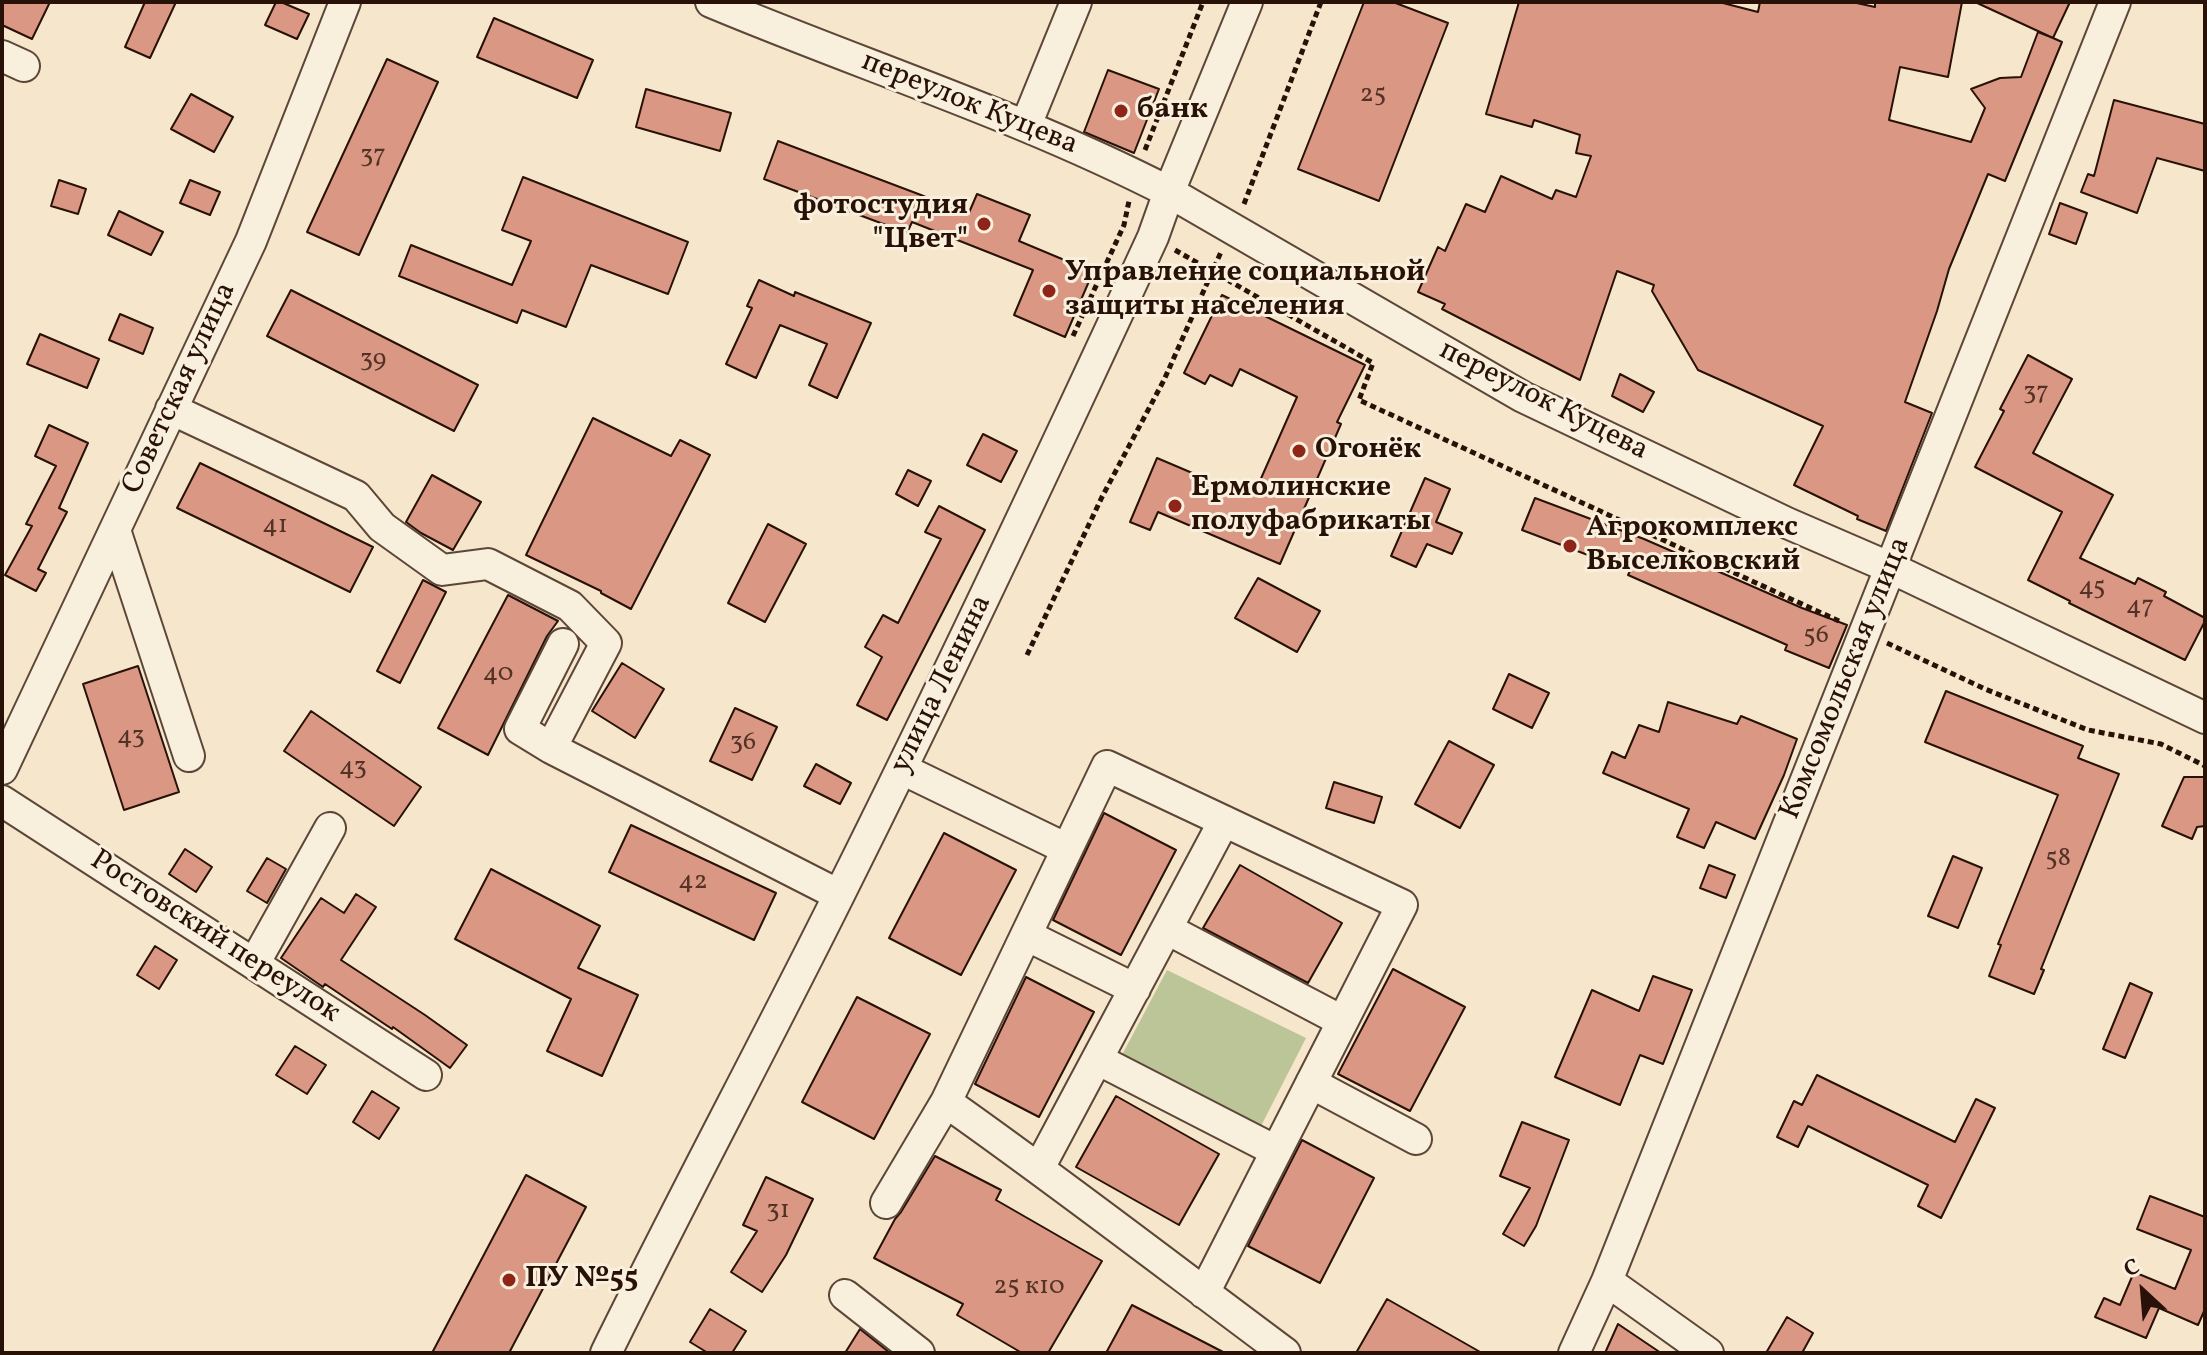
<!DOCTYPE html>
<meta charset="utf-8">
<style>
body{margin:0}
#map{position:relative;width:2207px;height:1355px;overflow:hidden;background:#f6e6cb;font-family:Vollkorn,serif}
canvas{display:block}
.frame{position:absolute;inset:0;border:4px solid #281107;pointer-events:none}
.north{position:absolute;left:2103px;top:1251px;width:80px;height:80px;-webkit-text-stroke:6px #f9efdd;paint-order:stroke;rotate:334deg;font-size:22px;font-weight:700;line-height:32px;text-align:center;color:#281107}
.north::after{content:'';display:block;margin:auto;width:28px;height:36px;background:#281107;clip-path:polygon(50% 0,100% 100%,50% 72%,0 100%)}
</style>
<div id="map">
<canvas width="2207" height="1355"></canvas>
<div class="frame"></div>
<div class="north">С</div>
</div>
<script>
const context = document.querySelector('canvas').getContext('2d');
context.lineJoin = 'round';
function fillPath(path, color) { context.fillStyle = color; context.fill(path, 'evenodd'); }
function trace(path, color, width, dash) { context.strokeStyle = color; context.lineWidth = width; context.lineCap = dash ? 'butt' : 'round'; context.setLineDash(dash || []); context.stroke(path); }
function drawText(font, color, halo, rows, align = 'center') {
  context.font = font + ' Vollkorn,serif'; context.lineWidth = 6; context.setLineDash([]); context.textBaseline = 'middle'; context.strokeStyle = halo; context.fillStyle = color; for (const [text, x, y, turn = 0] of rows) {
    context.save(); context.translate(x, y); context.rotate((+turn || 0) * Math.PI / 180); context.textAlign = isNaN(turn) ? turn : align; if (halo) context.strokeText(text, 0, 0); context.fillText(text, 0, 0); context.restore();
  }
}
fillPath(new Path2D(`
 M1167,970L1306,1038L1261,1126L1122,1055Z`), '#bbc598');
const building = new Path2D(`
 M2,2H50L32,39L2,25Z
 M145,2H176L150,58L125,47Z
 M276,2H281L309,14L297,39L265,25Z
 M1364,2H1393L1448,23L1379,201L1298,169Z
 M1519,2H1719L1758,12L1760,2H1852L1875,7V2H1962L1948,77L1900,67L1889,120L1971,142L1985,108L1971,89L2000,78L2021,77L2038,32L2053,38L1975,2H2070L2053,38L2062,42L2005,181L1988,174L1949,269L1937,311L1905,402L1932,413L1886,531L1857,519L1858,516L1794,485L1823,426L1698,370L1652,291L1654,285L1617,271L1580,380L1442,309L1445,304L1418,292L1438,247L1445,251L1466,204L1485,212L1501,176L1552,199L1556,190L1576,197L1591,156L1576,153L1580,135L1534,120L1532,127L1486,114Z
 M494,18L593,60L577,98L477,57Z
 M387,59L438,82L359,255L307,232Z
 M1108,70L1159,89L1134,153L1084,132Z
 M646,89L731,113L720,151L636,127Z
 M191,94L233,117L214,152L171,129Z
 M2114,100L2205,124V171L2157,158L2137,213L2081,192L2088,174L2094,176Z
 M778,141L921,195L968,215L977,194L1030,215L1019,241L1093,272L1065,337L1014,315L1033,270L912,222L907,233L764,179Z
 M523,177L688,242L668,294L591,265L566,327L522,310L517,323L399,276L411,245L512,285L531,241L502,230Z
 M59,180L86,189L78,214L51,206Z
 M190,180L220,192L210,215L180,203Z
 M2060,203L2087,213L2076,244L2049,234Z
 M119,211L163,232L151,255L108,235Z
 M759,280L794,296L795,292L871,323L837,398L809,385L827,344L780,325L756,378L726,364L752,308L747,306Z
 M291,290L478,385L454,431L267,336Z
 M1222,295L1365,365L1337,422L1341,424L1280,564L1158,512L1150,530L1130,522L1157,458L1237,492L1259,483L1297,397L1240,369L1232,386L1210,375L1205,384L1184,373Z
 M120,314L153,328L143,354L109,340Z
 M40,334L99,359L87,388L27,364Z
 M2028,355L2072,379L2033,453L2113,495L2080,558L2135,584L2138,578L2166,592L2164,596L2205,618V621L2185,660L2069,603L2070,601L2028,580L2062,512L1975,467L2004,411L2000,409Z
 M1620,374L1654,392L1643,412L1612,396Z
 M593,418L671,456L680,440L710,455L631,609L601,593V591L526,555Z
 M49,425L88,443L59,508L67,512L38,569L46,573L36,591L5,575L32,526L26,524L56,466L35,456Z
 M983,434L1017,451L1001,482L967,465Z
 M200,463L373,547L350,592L177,508Z
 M908,470L931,481L918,506L896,494Z
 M432,475L481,502L453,550L421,533L406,522Z
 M1425,478L1450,489L1436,522L1462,533L1452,554L1427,544L1416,567L1391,556Z
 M1535,498L1644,539L1802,608L1847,625L1829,668L1785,650L1787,645L1628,575L1630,571L1522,530Z
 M939,506L985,530L887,720L857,705L882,657L865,647L883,615L898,623L941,539L925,532Z
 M768,524L806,544L765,622L728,603Z
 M1258,578L1320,611L1297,652L1235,618Z
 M423,580L446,592L400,683L377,671Z
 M508,595L558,621L547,636L488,755L438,728Z
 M622,663L664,689L635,738L592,711Z
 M138,666L179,792L124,810L83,684Z
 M1509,674L1549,693L1532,728L1493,709Z
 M1946,691L2083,746L2078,758L2119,774L2041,969L2044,970L2034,994L1989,976L2001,945L1998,944L2058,795L1925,742Z
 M1668,702L1737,724L1741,716L1797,739L1784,775L1755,839L1716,822L1704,848L1677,837L1689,809L1603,773L1612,752L1625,758L1639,725L1659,732Z
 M735,708L777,727L752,780L710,761Z
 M311,711L421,787L394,826L284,751Z
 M1449,741L1494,765L1460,828L1415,804Z
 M816,764L851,783L840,804L804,786Z
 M2184,777H2205V826L2197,827L2192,839L2162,826Z
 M1334,782L1382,797L1374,823L1326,808Z
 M1104,813L1176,850L1121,955L1053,920Z
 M631,825L776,893L754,940L609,872Z
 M944,833L1016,870L961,975L889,938Z
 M185,849L212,867L196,892L169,874Z
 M1953,856L1982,868L1958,928L1928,916Z
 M267,858L286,869L267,903L247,891Z
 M1240,865L1342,923L1308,983L1203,928Z
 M1709,865L1735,875L1726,898L1700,888Z
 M491,869L600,926L578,968L638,995L602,1076L547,1051L571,999L455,939Z
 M356,894L376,907L341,960L425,1015L467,1045L450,1068L393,1027L392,1029L325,984L323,987L281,958L321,898L344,913Z
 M155,946L177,960L159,989L137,975Z
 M1393,969L1465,1007L1410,1111L1338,1074Z
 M1653,976L1692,990L1663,1064L1640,1055L1620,1105L1555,1077L1592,990L1639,1011Z
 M1026,977L1094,1012L1039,1117L975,1084Z
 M2130,983L2152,993L2125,1058L2103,1049Z
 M857,997L930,1034L874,1139L802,1102Z
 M295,1046L326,1065L307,1094L276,1075Z
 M1817,1075L1955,1142L1976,1099L1995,1108L1941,1218L1918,1206L1928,1185L1808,1126L1798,1147L1777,1137L1794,1101L1802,1105Z
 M372,1091L399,1108L379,1139L353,1122Z
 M1116,1096L1219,1154L1179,1225L1076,1167Z
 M1522,1122L1569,1140L1536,1226L1524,1246L1503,1234L1530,1188L1500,1176Z
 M1302,1140L1374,1178L1320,1283L1248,1246Z
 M935,1156L1001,1190L996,1200L1102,1261L1048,1353H1022L957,1315L963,1304L874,1258L895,1219L901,1212Z
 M526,1175L586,1207L509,1353H432Z
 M766,1177L813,1199L786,1255L762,1292L731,1272L757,1231L743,1225Z
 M2150,1196L2205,1217V1309L2198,1325L2159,1308L2146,1338L2095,1317L2104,1298L2120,1305L2134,1272L2175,1289L2191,1250L2137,1229Z
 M1387,1299L1482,1353H1356Z
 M1132,1305L1225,1353H1106Z
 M710,1309L746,1331L732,1353H708L690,1342Z
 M1787,1317L1813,1333L1802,1353H1766Z
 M1618,1324L1661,1353H1605Z
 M860,1329L890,1353H845Z`);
fillPath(building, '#d99784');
trace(building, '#281107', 2);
const minor = new Path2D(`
 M711,2C864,66 1021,116 1169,192L1523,397L1787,523L1891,568L2205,718
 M2,56L24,66
 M1026,125L1076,2
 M171,409L356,496L382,527L442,570L488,564L570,606L606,643L551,748L839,895
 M115,530L189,756
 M551,748L520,729L563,644
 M2,769L251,241L345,2
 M902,769L1067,849
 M2,801L426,1075
 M1167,929L1342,1021
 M1026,935L1135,989
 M254,964L330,828
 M1097,1059L1276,1151
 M1311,1083L1416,1139
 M1039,1168L1224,821
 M886,1203L946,1102
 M1607,1281L1708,1353
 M1204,1293L1402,905L1107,766L946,1102C1061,1183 1172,1269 1285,1353
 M845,1295L919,1353
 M606,1353C682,1198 764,1046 841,891C949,675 1052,456 1153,237L1169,192L1247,2
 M1574,1353L1607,1281L2115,2`);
trace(minor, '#5c4638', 34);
trace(new Path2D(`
 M1145,150L1203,2
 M1244,204L1321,2
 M1175,250L1373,363L1359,400L1841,622
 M1073,336L1124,225L1129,201
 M1887,643L1985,689L2088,730L2161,744L2205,766
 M1027,655L1102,497L1164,380L1221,252`), '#281107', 5, [6, 4]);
trace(minor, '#f9efdd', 30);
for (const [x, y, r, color] of [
 [1121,111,8,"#8f2418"],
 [984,224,8,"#8f2418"],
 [1049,291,8,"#8f2418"],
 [1299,451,8,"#8f2418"],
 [1175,506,8,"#8f2418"],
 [1570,546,8,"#8f2418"],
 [509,1280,8,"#8f2418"]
]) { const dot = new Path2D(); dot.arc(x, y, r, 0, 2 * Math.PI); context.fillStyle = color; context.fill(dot); trace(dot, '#f9efdd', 3); }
drawText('26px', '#543226', null, [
 ["25",1373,96],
 ["37",373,157],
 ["39",373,361],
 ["37",2036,394],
 ["41",275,527],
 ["45",2092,589],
 ["47",2140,608],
 ["56",1816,637],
 ["40",498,675],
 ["43",131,738],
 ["36",743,744],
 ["43",353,769],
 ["58",2058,860],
 ["42",693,883],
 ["31",778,1212],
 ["25 к10",1029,1288]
]);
drawText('30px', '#281107', '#f9efdd', [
 ["переулок Куцева",969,105,22],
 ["Советская улица",181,389,-65],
 ["переулок Куцева",1543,402,27],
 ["Комсомольская улица",1847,679,-68],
 ["улица Ленина",943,685,-64],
 ["Ростовский переулок",214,938,33]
]);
drawText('bold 30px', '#281107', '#f9efdd', [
 ["банк",1137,111],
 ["фотостудия",968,207,"right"],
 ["\"Цвет\"",968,241,"right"],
 ["Управление социальной",1065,274],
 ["защиты населения",1065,308],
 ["Огонёк",1315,451],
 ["Ермолинские",1191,489],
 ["полуфабрикаты",1191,523],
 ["Агрокомплекс",1586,529],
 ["Выселковский",1586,563],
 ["ПУ №55",525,1280]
], 'left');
</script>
